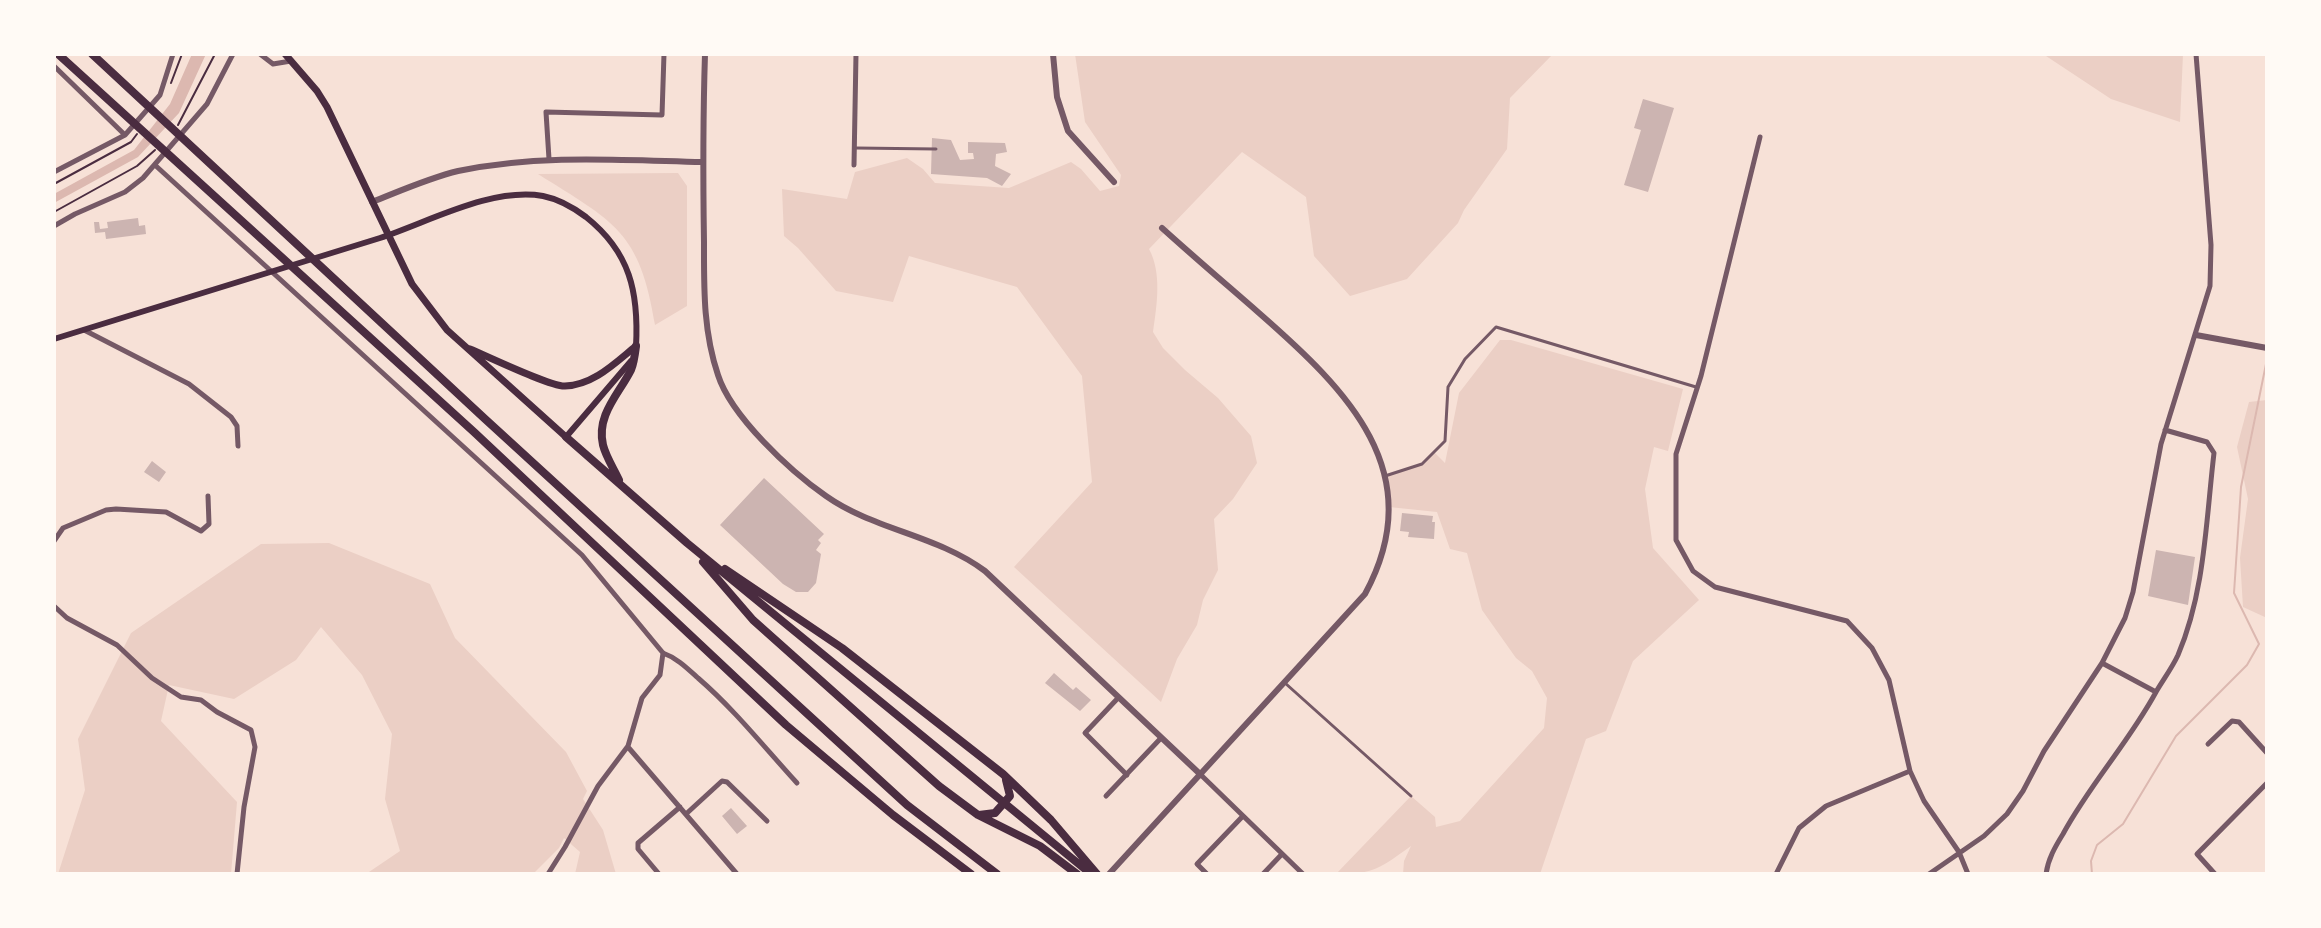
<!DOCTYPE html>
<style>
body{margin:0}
#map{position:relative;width:2321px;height:928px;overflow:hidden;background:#f7e1d7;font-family:"Nunito Sans",sans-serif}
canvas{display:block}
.frame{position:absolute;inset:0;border:56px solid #fffaf5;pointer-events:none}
</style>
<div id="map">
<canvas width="2321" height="928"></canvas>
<div class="frame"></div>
</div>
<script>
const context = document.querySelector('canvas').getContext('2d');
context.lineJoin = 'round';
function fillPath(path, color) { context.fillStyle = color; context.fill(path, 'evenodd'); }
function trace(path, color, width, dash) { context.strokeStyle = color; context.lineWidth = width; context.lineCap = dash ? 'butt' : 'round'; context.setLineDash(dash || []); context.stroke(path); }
fillPath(new Path2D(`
 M1075,54H1553L1510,98L1507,149L1464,210L1458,223L1407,279L1350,296L1314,256L1306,197L1242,152L1149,249C1162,273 1157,305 1153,332L1163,348L1185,370L1218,398L1251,436L1257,463L1233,499L1214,519L1218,570L1203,600L1197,625L1177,659L1161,702L1014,567L1092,482L1082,376L1017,287L909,256L893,302L836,291L798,248L784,236L782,189L847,199L855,172L907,158L923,169L935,183L1009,188L1071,162L1081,169L1100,191L1119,186L1121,175L1085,122Z
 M2043,54H2183L2180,122L2111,99Z
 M678,173L687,186V306L655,325C640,231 614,222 538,174Z
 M1500,340H1511L1683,389L1668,451L1654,447L1645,489L1653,548L1699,600L1633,661L1606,731L1586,739L1540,874H1403L1404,861L1411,846C1380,868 1375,874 1336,874L1411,796L1435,817L1436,827L1460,821L1544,728L1547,698L1532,671L1516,658L1482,610L1467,553L1450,549L1437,512L1389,507L1385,476L1422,464L1434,452L1445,463L1459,393Z
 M2267,400V618L2243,607L2240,558L2248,499L2237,447L2249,402Z
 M329,543L430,584L455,638L566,752L587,791L583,799L603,830L616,874H575L580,852L564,838L559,848L533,874H366L400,851L385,799L392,734L362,675L321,627L296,660L234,699L169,685L161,721L237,802L231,874H58L85,790L78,739L131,633L261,544Z`), '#ebcfc5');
fillPath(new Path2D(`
 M192,54H206L179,113L138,157L54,203V194L134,150L170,104Z`), '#dcb8b0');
trace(new Path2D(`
 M2266,121L2267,126
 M2092,874L2091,861L2097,845L2123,824L2176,736L2247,665L2259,644L2234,593L2241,487L2266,364`), '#dcb8b0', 2);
fillPath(new Path2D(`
 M1643,99L1674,108L1648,192L1624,185L1641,130L1634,128Z
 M932,138L951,140L960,160L974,159L973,153H968V142L1005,143L1007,152L996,154L995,166L1011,174L1002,186L987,178L931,174Z
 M138,218L139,226L145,225L146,234L106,239L105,232L95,233L94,222H99L100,229L108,228L107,222Z
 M152,461L166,472L159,482L144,472Z
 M764,478L824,534L818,540L821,543L816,550L821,554L816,583L808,592H796L783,584L720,525Z
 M1402,513L1433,516L1432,522H1435L1434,539L1408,537L1409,532L1400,531Z
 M2156,550L2195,557L2188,605L2148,596Z
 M1054,673L1073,690L1076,687L1091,700L1080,711L1045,683Z
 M731,808L747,826L737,834L722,816Z`), '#ccb4b1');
trace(new Path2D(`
 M171,83L182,54
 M178,125L215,54
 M54,184L131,142L137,134
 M54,212L137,166L155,150`), '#4a2c40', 2);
trace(new Path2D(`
 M856,148L936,149
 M1385,476L1422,464L1445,441L1448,387L1465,359L1496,327L1696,387
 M1285,683L1411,796`), '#755966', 3);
trace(new Path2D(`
 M260,54L273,64L291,61
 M54,66L125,135L160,95L173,54
 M1760,137L1701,376L1676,454V540L1693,571L1715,587L1847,621L1872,648L1889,680L1910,771L1924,801L1959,852L1968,874
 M549,159L546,112L662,115L664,54
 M854,165L856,54
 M156,166L582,555L663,653C677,658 687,668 698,678C735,710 764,747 797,783
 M54,172L125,135
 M54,226L75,214L125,192L143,178L207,104L233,54
 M84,330L189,384L231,417L237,426L238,446
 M54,541L63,528L106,510L116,509L166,512L201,531L209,524L208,496
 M54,606L67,618L117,645L152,678L181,697L201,700L217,712L251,730L255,747L244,807L237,874
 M2102,663L2156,692C2163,680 2172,668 2178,655C2205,592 2206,520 2214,453L2207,442L2165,430
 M1118,698L1085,733L1127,775
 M2208,744L2232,721L2239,722L2267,753
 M628,747L737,874
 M1201,775L1303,874
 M1106,796L1161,738
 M686,814L722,781L727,782L767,821
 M548,874L565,847L598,786L628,746L642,698L660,675L663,653
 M659,874L638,849V843L680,807
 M1207,874L1197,864L1242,817
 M1263,874L1282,854
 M1776,874L1799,828L1826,806L1910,771
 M1929,874L1984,836L2007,814L2023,791L2044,751L2102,663L2125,618L2133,592L2161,444L2210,286L2211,245L2196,54
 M2046,874C2048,859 2055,847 2063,834C2090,784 2129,742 2156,692
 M2215,874L2197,854L2267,783`), '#755966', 5);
trace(new Path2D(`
 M705,54C703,117 703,179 704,242C704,287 703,331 718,375C731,416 790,471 826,496C874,530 937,535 985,571L1201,775
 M1053,54L1057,97L1068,131L1114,182
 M372,202C400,191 429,178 458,171C539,154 620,160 702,162
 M2196,335L2267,348
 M1109,874L1365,594C1431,472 1347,390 1259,313C1227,285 1194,257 1162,228`), '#755966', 6);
trace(new Path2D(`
 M54,339C162,305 271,272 380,238C429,222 491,187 543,196C558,199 574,208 586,217C630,252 639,292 636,347
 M566,437L631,361`), '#4a2c40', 6);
trace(new Path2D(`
 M285,54L317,91L327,107L412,284L447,330L566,437
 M470,349C487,356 551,387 565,386C594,385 616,362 636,346`), '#4a2c40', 7);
trace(new Path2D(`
 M566,437L687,543L1091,874
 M619,480C614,469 606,457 603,445C596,415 619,394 631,370C634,363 635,354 636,346
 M703,562L753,620L939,786L978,815L1040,846L1077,874
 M725,569L842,648L1003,774L1051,820L1097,874
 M979,815L995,813L1010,796L1006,780`), '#4a2c40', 8);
trace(new Path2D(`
 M58,54L474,432L786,725L893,815L971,874
 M92,54L484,418L907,805L997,874`), '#4a2c40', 8);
</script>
